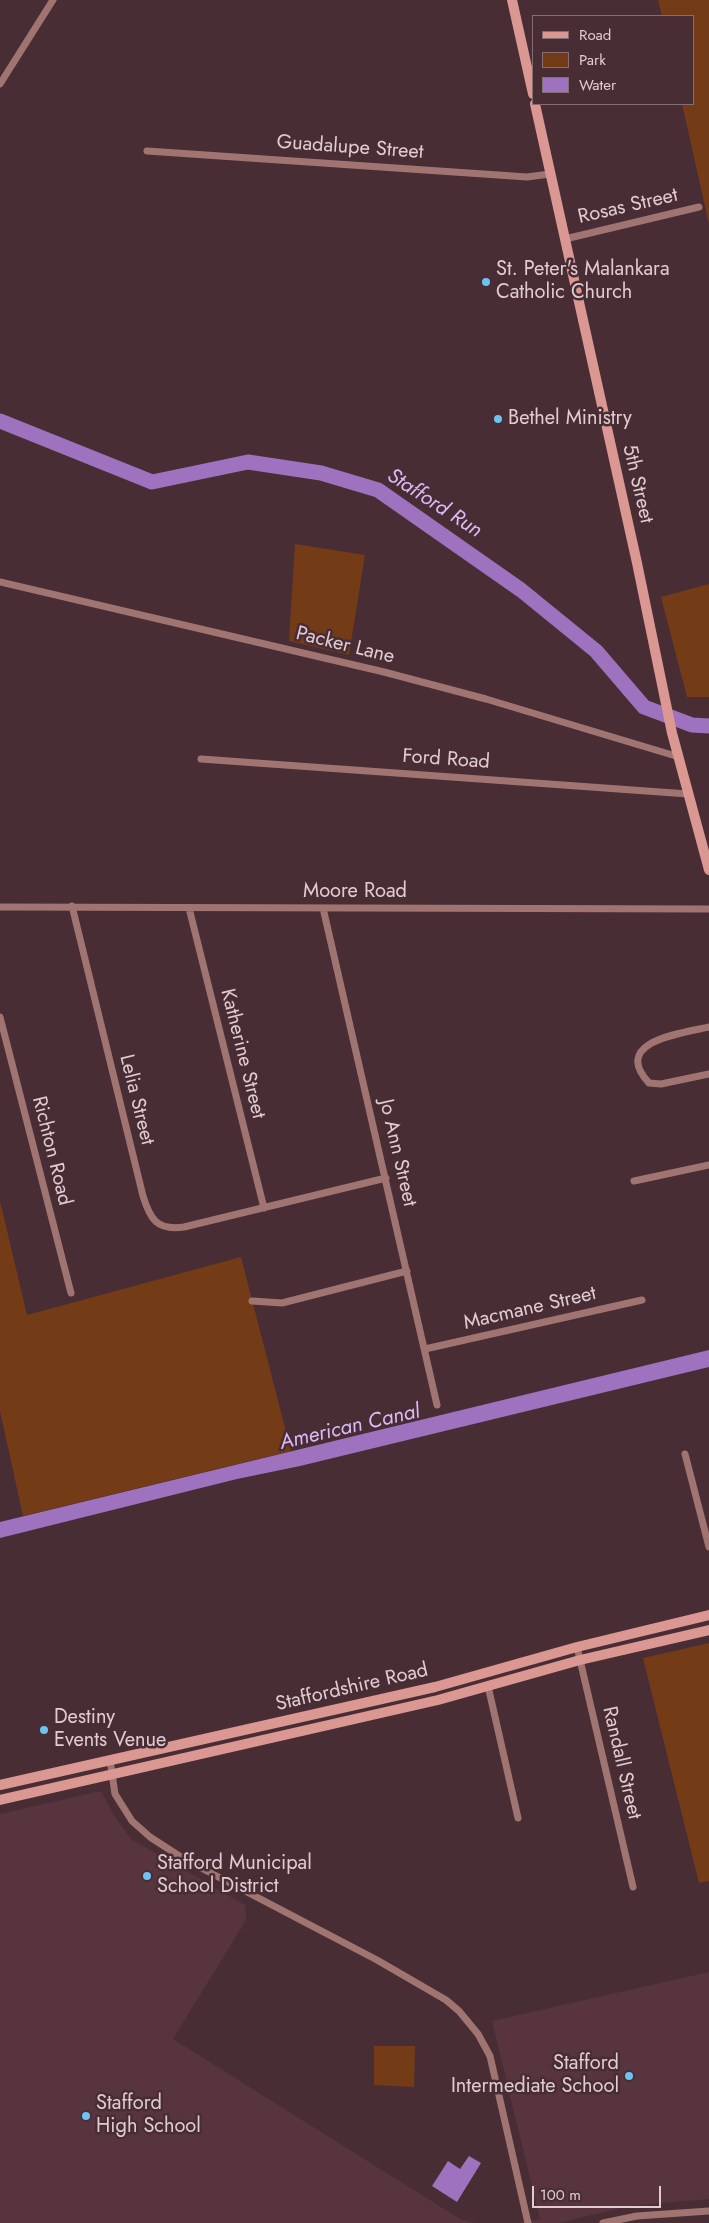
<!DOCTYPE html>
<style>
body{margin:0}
#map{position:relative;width:709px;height:2223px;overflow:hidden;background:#492d35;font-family:Jost,sans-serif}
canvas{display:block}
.legend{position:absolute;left:532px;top:15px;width:162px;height:90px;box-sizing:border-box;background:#492d35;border:1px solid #856d74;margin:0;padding:6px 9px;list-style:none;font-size:15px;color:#e0cdd2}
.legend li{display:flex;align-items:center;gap:10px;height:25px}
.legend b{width:25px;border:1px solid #856d74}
.scale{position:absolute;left:532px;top:2186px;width:129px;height:22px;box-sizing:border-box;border:2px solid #e0cdd2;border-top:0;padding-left:6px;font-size:15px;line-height:18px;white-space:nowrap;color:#e0cdd2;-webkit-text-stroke:4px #492d35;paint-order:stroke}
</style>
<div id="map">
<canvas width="709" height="2223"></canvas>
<ul class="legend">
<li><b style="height:6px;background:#db9791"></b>Road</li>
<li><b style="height:14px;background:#733b16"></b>Park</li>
<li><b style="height:14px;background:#9e72be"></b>Water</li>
</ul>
<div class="scale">100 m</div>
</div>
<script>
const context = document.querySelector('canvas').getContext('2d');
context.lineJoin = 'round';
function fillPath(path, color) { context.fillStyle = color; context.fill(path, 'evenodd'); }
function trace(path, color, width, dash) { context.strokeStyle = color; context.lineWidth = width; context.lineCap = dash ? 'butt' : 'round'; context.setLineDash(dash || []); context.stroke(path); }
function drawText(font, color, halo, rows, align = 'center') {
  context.font = font + ' Jost,sans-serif'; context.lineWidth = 5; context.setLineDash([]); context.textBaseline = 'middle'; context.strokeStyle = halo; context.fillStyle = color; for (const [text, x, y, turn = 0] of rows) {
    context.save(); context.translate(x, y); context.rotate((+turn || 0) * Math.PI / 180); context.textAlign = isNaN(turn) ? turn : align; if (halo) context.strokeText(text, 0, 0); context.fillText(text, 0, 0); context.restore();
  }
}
fillPath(new Path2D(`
 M101,1791L113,1814L131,1839L245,1905L246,1920L173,2039L460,2219L475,2223H0V1814Z
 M709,1972V2199L628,2206L559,2223H517L540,2219L492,2021Z`), '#58343f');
fillPath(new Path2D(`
 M658,0H709V224L682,104H693V16H662Z
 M295,544L365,555L349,655L289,641Z
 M709,584V697H687L661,597Z
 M0,1201L27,1315L241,1257L291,1451L23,1516L0,1411Z
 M709,1643V1881L699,1883L643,1658Z
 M374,2046H415L414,2087L374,2085Z`), '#733b16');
fillPath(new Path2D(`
 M709,1350V1367L300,1466L237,1479L0,1538V1522Z
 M469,2156L481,2163L457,2202L432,2186L448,2161L460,2169Z`), '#9e72be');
trace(new Path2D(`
 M0,421L152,482L248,462L321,473L378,490L521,590L596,651L644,707L692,725L709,726`), '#9e72be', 15);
trace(new Path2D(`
 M0,84L53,0
 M147,151L527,177L550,174
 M565,239L699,207
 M0,582L384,672L486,699L679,757
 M201,759L688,794
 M72,906L143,1196C150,1219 157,1231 184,1227L386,1178
 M0,907L709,909
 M189,908L264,1208
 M323,908L437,1405
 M0,1017L71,1293
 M709,1027C683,1033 610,1041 649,1083L661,1084L709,1074
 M634,1181L709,1165
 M252,1301L282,1303L407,1271
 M425,1349L642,1300
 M685,1454L709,1547
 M577,1647L633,1887
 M488,1686L518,1818
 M110,1760L115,1794L132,1821L150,1837L184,1859L377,1960L446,2000L459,2011L478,2034L490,2056L528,2223
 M603,2223L637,2216L709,2211`), '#a07571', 7);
trace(new Path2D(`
 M512,0L533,94
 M535,104L637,563L672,733L709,870
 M0,1785L435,1687L577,1647L709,1615
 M0,1800L438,1700L580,1660L709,1630`), '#db9791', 10);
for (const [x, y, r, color] of [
 [486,282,5,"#6cc3f2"],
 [498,419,5,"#6cc3f2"],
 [44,1730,5,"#6cc3f2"],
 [147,1876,5,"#6cc3f2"],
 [629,2076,5,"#6cc3f2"],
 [86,2116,5,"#6cc3f2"]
]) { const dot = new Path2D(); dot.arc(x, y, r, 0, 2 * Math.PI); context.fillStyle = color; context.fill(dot); trace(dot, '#492d35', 2); }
drawText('20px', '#e0cdd2', '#492d35', [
 ["Guadalupe Street",350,148,4],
 ["Rosas Street",628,207,-13],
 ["5th Street",637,484,77],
 ["Packer Lane",345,646,14],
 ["Ford Road",446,760,4],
 ["Moore Road",355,892],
 ["Katherine Street",242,1054,76],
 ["Lelia Street",136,1100,76],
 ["Richton Road",51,1151,76],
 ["Jo Ann Street",397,1153,77],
 ["Macmane Street",530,1309,-13],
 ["Staffordshire Road",352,1688,-13],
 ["Randall Street",621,1763,77]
]);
drawText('20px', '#e0cdd2', '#492d35', [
 ["St. Peter's Malankara",496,270],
 ["Catholic Church",496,293],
 ["Bethel Ministry",508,419],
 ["Destiny",54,1718],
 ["Events Venue",54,1741],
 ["Stafford Municipal",157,1864],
 ["School District",157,1887],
 ["Stafford",619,2064,"right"],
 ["Intermediate School",619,2087,"right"],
 ["Stafford",96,2104],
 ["High School",96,2127]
], 'left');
drawText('italic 21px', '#dcbaf7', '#492d35', [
 ["Stafford Run",434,504,33],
 ["American Canal",350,1428,-13]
]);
</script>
